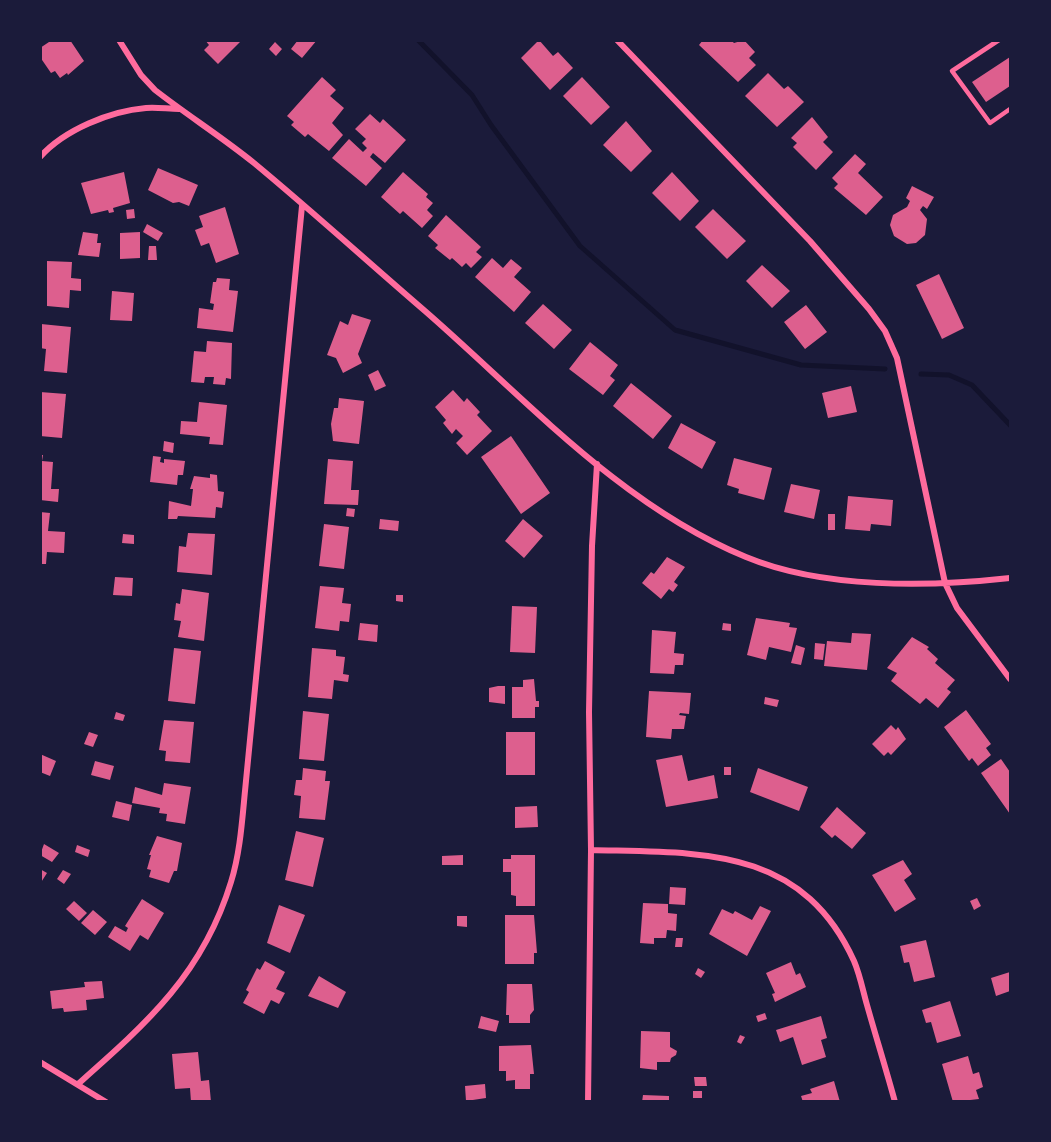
<!DOCTYPE html>
<style>
body{margin:0}
#map{position:relative;width:1051px;height:1142px;overflow:hidden;background:#1b1b3a;font-family:"DejaVu Sans",sans-serif}
canvas{display:block}
.frame{position:absolute;inset:0;border:42px solid #1b1b3a;pointer-events:none}
</style>
<div id="map">
<canvas width="1051" height="1142"></canvas>
<div class="frame"></div>
</div>
<script>
const context = document.querySelector('canvas').getContext('2d');
context.lineJoin = 'round';
function trace(path, color, width, dash) { context.strokeStyle = color; context.lineWidth = width; context.lineCap = dash ? 'butt' : 'round'; context.setLineDash(dash || []); context.stroke(path); }
function fillPath(path, color) { context.fillStyle = color; context.fill(path, 'evenodd'); }
trace(new Path2D(`
 M418,40L472,95L491,125L580,246L675,330L801,365L885,369
 M921,374L949,375L972,385L1010,425`), '#12122b', 5);
fillPath(new Path2D(`
 M52,40H70L84,61L68,75L67,73L60,78L55,71L51,73L40,57V48Z
 M205,40H242L218,64L204,50L209,45Z
 M298,40H317L302,58L291,49Z
 M539,40L553,56L558,52L573,68L550,90L521,58Z
 M703,40H731L734,43L744,40L755,52L749,58L756,65L738,82L699,45Z
 M275,42L282,49L276,56L269,49Z
 M1010,57V86L986,102L972,82Z
 M768,73L784,89L788,86L804,102L777,127L745,96Z
 M322,77L336,90L330,96L344,108L332,123L343,135L329,151L308,134L305,137L291,125L294,122L287,116Z
 M582,77L610,107L591,125L563,96Z
 M370,114L380,123L383,119L406,140L385,163L373,153L370,157L382,168L366,186L332,158L349,139L363,152L367,148L362,143L366,139L355,129Z
 M812,117L828,137L823,142L833,152L816,170L793,147L797,143L791,138Z
 M626,121L652,151L631,172L603,145Z
 M855,154L866,164L858,173L883,197L866,215L834,188L838,184L832,178Z
 M158,168L198,185L189,206L179,202L173,203L148,190Z
 M124,172L130,203L113,208L114,212L109,213L108,210L91,214L81,183Z
 M403,172L428,194L426,197L433,203L427,210L433,216L422,228L403,211L400,214L381,197Z
 M672,172L699,201L680,221L652,193Z
 M912,186L934,197L927,209L923,206L920,210L927,219L925,235L916,243L907,244L894,236L890,225L893,215L907,207L910,201L906,198Z
 M225,207L239,254L216,263L209,243L201,246L195,230L203,227L199,216Z
 M134,209L135,218L127,219L126,210Z
 M713,209L746,241L727,259L695,227Z
 M446,215L481,247L476,252L482,257L471,268L466,263L462,267L452,258L450,260L435,248L438,245L428,236Z
 M147,224L163,233L158,241L143,232Z
 M83,232L98,234L97,243H101L99,257L78,255Z
 M140,232V258L120,259V233Z
 M149,246H156L157,260H148Z
 M492,258L503,268L511,259L522,268L514,277L531,292L514,312L475,277Z
 M47,261L72,262L71,278L81,279V291L70,290L69,308L47,306Z
 M762,265L790,291L772,308L746,281Z
 M939,274L964,328L942,339L916,285Z
 M217,278L230,279L229,290L238,291L233,332L197,328L199,308L213,310L214,304L210,303L213,282H216Z
 M112,291L134,293L132,321L110,320Z
 M543,304L572,330L554,349L525,323Z
 M806,305L827,332L805,349L784,322Z
 M352,314L371,320L358,354L362,363L343,373L336,358L327,355L340,321L348,325Z
 M41,324L71,327L67,373L44,371L46,349L40,348Z
 M207,341L232,343L231,379L226,378L225,385L213,384L214,377H205L204,383L191,382L194,351L206,352Z
 M590,342L618,365L610,376L615,380L603,395L569,369Z
 M378,370L386,386L375,391L368,375Z
 M631,383L672,416L653,439L613,406Z
 M851,386L857,412L828,418L822,393Z
 M453,390L464,402L467,398L480,412L477,415L492,431L467,455L456,443L463,436L456,429L452,434L443,423L446,420L435,407Z
 M40,392L66,394L62,438L40,436Z
 M339,398L364,401L359,444L333,441L331,424L334,408H338Z
 M199,402L227,405L223,445L209,444L210,437L180,434L181,421L197,422Z
 M681,423L716,442L702,469L668,448Z
 M511,436L550,493L521,514L481,457Z
 M164,441L174,443L173,453L163,451Z
 M40,455H43L42,461L53,462L51,489H59L58,502L40,500Z
 M153,456L161,457L160,462L164,463V459L185,461L183,475H178L177,485L150,482Z
 M734,458L772,468L764,500L738,493L739,489L727,485Z
 M328,459L353,461L351,490H359L358,505L324,504Z
 M210,474L217,475L218,491L224,492L222,508L216,507L215,518L178,516L177,519H168L169,501L191,506L193,489H190L194,476L210,478Z
 M791,484L820,490L814,519L784,512Z
 M848,496L893,500L891,526L871,524L870,531L845,529Z
 M347,508L355,509L354,517L346,516Z
 M40,512L50,513L48,531L65,532L64,553L47,552L46,564H40Z
 M828,514H835V530H828Z
 M380,519L399,521L398,531L379,529Z
 M523,519L543,536L524,558L505,541Z
 M324,524L349,527L344,569L319,566Z
 M188,533L215,534L212,575L177,572L179,546L186,547Z
 M123,534L134,535V544L122,543Z
 M667,557L685,567L674,582L678,585L673,592L669,589L661,599L642,583L651,572L654,574Z
 M115,577L133,578L132,596L113,595Z
 M320,586L344,588L342,603L351,604L349,622L340,621L339,631L315,628Z
 M182,589L209,593L204,641L178,637L181,621L174,620L176,603L180,604Z
 M396,595H403V602L396,601Z
 M512,606L537,607L535,653L510,652Z
 M756,618L790,623L789,627L797,628L791,652L769,647L766,660L747,655Z
 M360,623L378,625L377,642L358,640Z
 M723,623L731,624V631L722,630Z
 M652,630L676,632L674,653L684,654L683,665H675L674,674L650,673Z
 M852,633L871,634L867,670L824,666L827,641L851,643Z
 M912,637L929,647L927,649L938,659L935,663L955,680L947,689L951,692L938,708L926,698L920,704L891,681L897,673L887,668Z
 M815,643L825,644L823,660L814,659Z
 M796,645L805,648L801,665L791,663Z
 M174,648L201,651L195,704L168,701Z
 M312,648L336,650V656L345,657L343,674L349,675L348,682L334,680L332,699L308,697Z
 M534,679L536,701H539V707H535V718H512V687H523V680Z
 M498,686H505V704L489,702V688Z
 M649,691L691,693L689,714L680,713L679,715L686,716L684,729H672L671,739L646,737Z
 M765,697L779,700L777,707L764,704Z
 M966,710L991,744L986,748L991,755L978,766L972,758L969,761L944,727Z
 M303,711L329,714L324,761L299,759Z
 M116,712L125,715L123,721L114,719Z
 M164,720L194,722L190,763L165,761L166,751L159,750Z
 M891,725L896,730L898,727L906,739L891,755L888,752L884,756L872,744Z
 M89,732L98,735L93,747L84,744Z
 M506,732H535V775H506Z
 M40,754L56,761L50,776L40,772Z
 M682,755L688,781L714,775L718,798L666,807L656,760Z
 M1001,759L1010,772V814L981,773Z
 M95,761L114,766L110,780L91,775Z
 M724,767H731V775H724Z
 M303,768L326,771L325,781H330L325,820L299,818L301,796L294,795L296,780H302Z
 M758,768L808,787L799,811L750,792Z
 M164,783L191,787L185,824L166,821L167,814L159,813L160,808L132,803L135,787L162,795Z
 M116,801L132,805L129,821L112,817Z
 M537,806L538,827L515,828V807Z
 M837,807L866,833L852,849L835,835L832,838L820,827Z
 M296,831L324,838L313,887L285,880Z
 M157,836L182,843L177,871H174L169,883L149,877L151,870L147,869L151,855H149Z
 M44,844L59,853L52,862L40,855Z
 M77,845L90,850L88,857L75,852Z
 M463,855V865H442V856Z
 M511,855H535V906H516V896L511,895V872H503V859H511Z
 M903,860L912,874L904,880L916,899L895,912L872,875Z
 M40,869L47,873L40,884Z
 M63,870L71,874L64,884L57,879Z
 M670,887L686,888L685,905L669,904Z
 M977,898L981,906L974,910L970,901Z
 M142,899L164,913L148,940L140,935L130,951L108,937L115,926L126,932L128,928L125,926Z
 M74,901L87,913L79,921L66,909Z
 M643,903L668,904V913L677,914L676,931L667,930L666,938H654V944L640,943Z
 M279,905L305,915L290,953L267,943Z
 M760,906L771,911L747,956L709,934L722,909L733,914L735,911L752,920Z
 M93,910L107,922L95,935L81,923Z
 M505,915H534L537,953H534V964H505Z
 M457,916H467V927L457,926Z
 M676,938H683L682,947H675Z
 M926,940L935,977L914,982L909,962L904,963L900,946Z
 M265,961L285,972L276,989L285,993L279,1004L271,1000L264,1014L243,1003L249,992L246,990L257,968L260,970Z
 M791,962L796,975L800,973L806,987L775,1002L772,994L775,993L766,973Z
 M698,968L705,972L701,978L695,974Z
 M1010,972V991L996,996L991,978Z
 M319,976L346,992L338,1008L308,996Z
 M102,981L104,998L86,1000L87,1010L64,1012L63,1008L52,1009L50,991L85,987L84,982Z
 M507,984H532L534,1010L530,1015V1023H509V1015H506Z
 M950,1001L961,1036L937,1043L931,1022L926,1023L922,1010Z
 M765,1013L767,1019L758,1022L756,1016Z
 M481,1016L499,1021L496,1032L478,1028Z
 M821,1016L827,1038L821,1040L826,1057L802,1065L793,1037L780,1042L776,1030Z
 M641,1031L670,1032V1047L677,1051L676,1055L671,1058L670,1062H657V1070L640,1068Z
 M740,1035L745,1037L741,1044L737,1042Z
 M531,1045L534,1074H530V1089H515V1080L506,1081V1071H499V1046Z
 M198,1052L201,1081L209,1080L211,1102H191L190,1088L175,1089L172,1054Z
 M968,1056L973,1074L979,1072L983,1087L976,1090L979,1099L953,1102L942,1064Z
 M694,1077H706L707,1086H695Z
 M834,1081L840,1102H803L801,1096L812,1093L810,1089Z
 M485,1084L486,1098L466,1101L465,1086Z
 M693,1091H702V1098H693Z
 M643,1095L669,1096V1102H642Z`), '#dd5f8e');
trace(new Path2D(`
 M999,40L952,71L990,123L1010,109`), '#ff6b9d', 4.5);
trace(new Path2D(`
 M119,40L141,75L155,90C187,115 222,137 254,163C312,211 368,262 425,311C525,398 621,506 746,557C823,589 929,587 1010,578
 M617,40L810,241L869,309L885,331L897,358L945,583L957,608L1010,679
 M40,157C64,130 110,111 146,108C157,107 168,109 179,109
 M591,850C699,853 801,845 854,961C860,975 863,991 867,1005C876,1037 886,1069 895,1102
 M40,1062L106,1102
 M78,1084C147,1023 203,974 231,882C240,853 242,822 245,791L302,206
 M588,1102L591,850L589,712L592,546L597,464`), '#ff6b9d', 6);
</script>
